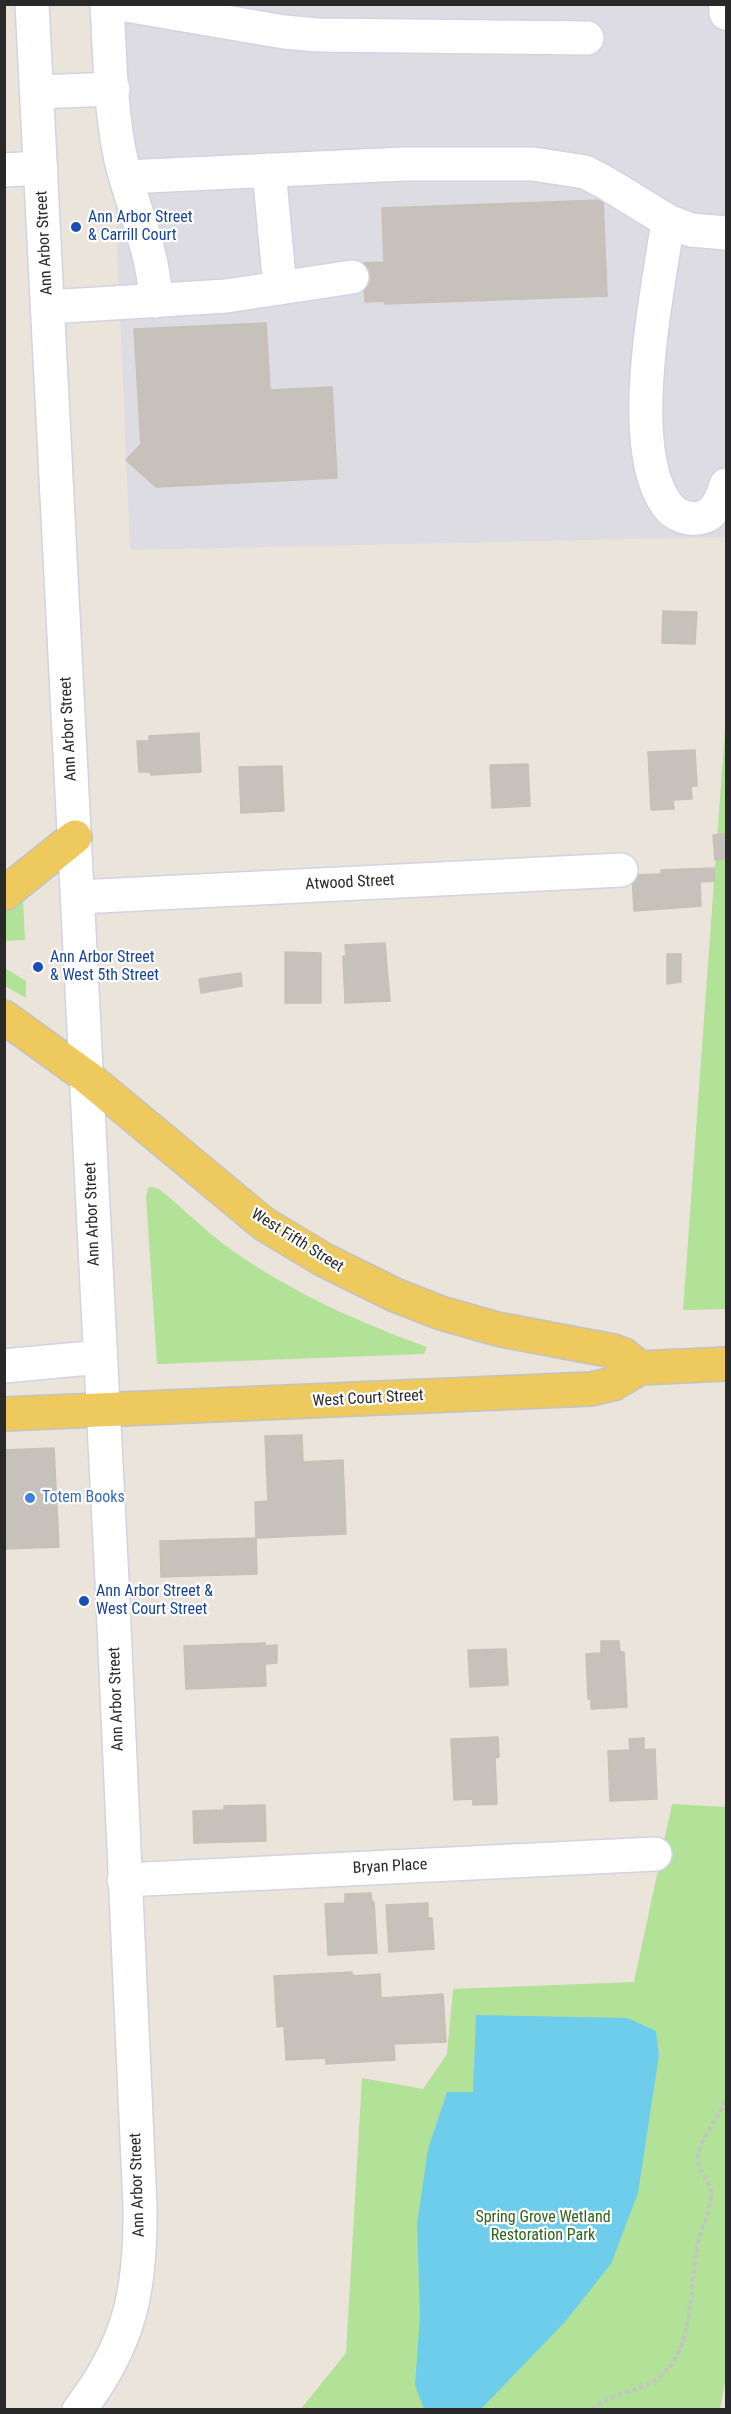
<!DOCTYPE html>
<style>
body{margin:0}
#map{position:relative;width:731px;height:2414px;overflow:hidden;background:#ebe4db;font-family:"Roboto Condensed",sans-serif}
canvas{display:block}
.frame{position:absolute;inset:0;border:6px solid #292929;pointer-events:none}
</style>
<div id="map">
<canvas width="731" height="2414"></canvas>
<div class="frame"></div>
</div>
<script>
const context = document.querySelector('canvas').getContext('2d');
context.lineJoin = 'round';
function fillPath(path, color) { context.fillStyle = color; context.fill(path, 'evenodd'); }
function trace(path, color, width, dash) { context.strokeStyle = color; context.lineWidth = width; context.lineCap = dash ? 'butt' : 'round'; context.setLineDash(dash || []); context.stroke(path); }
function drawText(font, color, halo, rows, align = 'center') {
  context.font = font + ' "Roboto Condensed",sans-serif'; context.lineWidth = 4.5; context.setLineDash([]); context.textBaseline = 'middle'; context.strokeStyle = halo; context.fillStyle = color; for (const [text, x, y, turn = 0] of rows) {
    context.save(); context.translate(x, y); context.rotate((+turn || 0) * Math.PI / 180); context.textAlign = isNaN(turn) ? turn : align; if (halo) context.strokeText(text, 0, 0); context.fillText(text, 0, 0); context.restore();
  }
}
fillPath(new Path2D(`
 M107,5H726V537L130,550Z`), '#dedce3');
fillPath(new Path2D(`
 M726,715V1309L683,1310Z
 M23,899L25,940L5,941V910Z
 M5,968L26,981V998L5,986Z
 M153,1187L159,1189C184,1209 207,1233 233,1251C293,1293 358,1322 427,1347L424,1354L157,1364L146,1196L148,1188Z
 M672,1804L726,1807V2377L720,2409L300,2410L346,2353L362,2078L423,2089L447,2054L453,1989L634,1982Z`), '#b2e198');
fillPath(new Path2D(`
 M476,2015L627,2018L656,2031L659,2055L638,2193L611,2264L564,2323L481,2409H424L415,2385L420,2317L417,2224L428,2149L447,2092H473Z`), '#6fcdec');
const building = new Path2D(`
 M603,200L607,296L385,304V301L365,302L363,263L384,262L382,208Z
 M266,323L270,390L332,387L337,478L156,487L126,460L141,444L134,329Z
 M663,611L697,612L695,644L662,643Z
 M199,733L201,772L151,775L150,772H139L137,741H149V736Z
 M695,750L697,786H691L692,799L673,800L674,809L651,810L648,752Z
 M528,764L530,806L492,808L490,765Z
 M282,766L284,811L241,813L239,767Z
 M726,834V859L715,860L713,835Z
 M714,868L715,881L700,882L701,906L634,911L632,875L661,874V870Z
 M385,943L390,1001L345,1003L343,956H346L345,945Z
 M285,952L321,953V1003H285Z
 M667,954H681V982L667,984Z
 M241,973L242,986L201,993L199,979Z
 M302,1435L303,1462L343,1460L346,1534L256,1538L255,1502L268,1501L265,1436Z
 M54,1448L59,1547L4,1549V1450Z
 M256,1538L257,1574L161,1577L160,1541Z
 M601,1641H619L620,1652H624L627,1707L591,1709V1699H588L586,1654L601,1653Z
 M265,1643V1646L277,1645V1663L265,1664L266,1686L186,1689L184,1646Z
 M506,1649L508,1685L470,1687L468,1650Z
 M498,1737L499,1757L495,1758L497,1804L473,1805V1799L454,1800L451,1739Z
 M644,1738V1750L655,1749L657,1799L610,1801L608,1751L630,1750L629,1739Z
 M265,1805L266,1841L194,1843L193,1811L224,1810V1806Z
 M371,1893L372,1902H374L377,1953L328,1955L325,1904L345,1903V1894Z
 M428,1903V1918H432L434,1949L389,1952L386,1905Z
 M352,1972L353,1976L380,1974L381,1998L443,1994L446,2042L394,2044L395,2060L326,2064V2058L286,2060L284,2026L277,2027L274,1976Z`);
fillPath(building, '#c6c1bb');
trace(building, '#c6c0b5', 1.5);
const minor = new Path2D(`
 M32,4L112,1581L140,2206C141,2288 131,2343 79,2410
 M107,4C110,56 110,109 121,160C133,210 153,248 156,301
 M120,4L284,32L318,35L587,38
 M726,4V13
 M37,92L113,89
 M4,170L41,168
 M269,170L280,288
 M126,177L403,164H533L585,172L606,183L668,221L691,230L726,233
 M668,221C658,292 624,446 667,505C675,516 690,521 703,517C716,513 723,497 726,485
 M48,307L226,296L352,277
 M78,897L621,870
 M4,1366L100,1357
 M124,1880L655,1854`);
const major = new Path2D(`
 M4,894L75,837
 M4,1017L87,1077L264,1224L324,1260L395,1295L441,1313L497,1329L613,1351L624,1355L640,1368
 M4,1414L591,1389L613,1384L640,1368L726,1364`);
trace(minor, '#d0d4e2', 36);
trace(major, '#c3c3c3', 36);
trace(new Path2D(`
 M592,2410C613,2390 644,2393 664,2373C695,2344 689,2283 698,2243C701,2227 711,2211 711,2195C711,2180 697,2172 698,2157C700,2137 719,2118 726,2099`), '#c3c3c3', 4, [4.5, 3]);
trace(minor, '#fff', 33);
trace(major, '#edc95e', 33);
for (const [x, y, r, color] of [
 [76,227,6,"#1a4fb4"],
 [38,967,6,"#1a4fb4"],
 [30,1498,6,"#3f7fe0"],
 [84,1601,6,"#1a4fb4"]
]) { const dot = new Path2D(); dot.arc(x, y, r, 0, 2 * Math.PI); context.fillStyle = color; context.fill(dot); trace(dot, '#fff', 2); }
drawText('16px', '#164399', '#fff', [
 ["Ann Arbor Street",88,218],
 ["& Carrill Court",88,236],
 ["Ann Arbor Street",50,958],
 ["& West 5th Street",50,976],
 ["Ann Arbor Street &",96,1592],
 ["West Court Street",96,1610]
], 'left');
drawText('16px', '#292929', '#fff', [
 ["Ann Arbor Street",45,243,-93],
 ["Ann Arbor Street",69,729,-93],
 ["Atwood Street",350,883,-3],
 ["Ann Arbor Street",93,1214,-92],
 ["West Fifth Street",297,1241,32],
 ["West Court Street",368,1399,-3],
 ["Ann Arbor Street",117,1699,-92],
 ["Bryan Place",390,1867,-3],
 ["Ann Arbor Street",138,2185,-92]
]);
drawText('16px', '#366cbe', '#fff', [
 ["Totem Books",42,1498]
], 'left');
drawText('16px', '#2c641b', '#fff', [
 ["Spring Grove Wetland",543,2218],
 ["Restoration Park",543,2236]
]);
</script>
